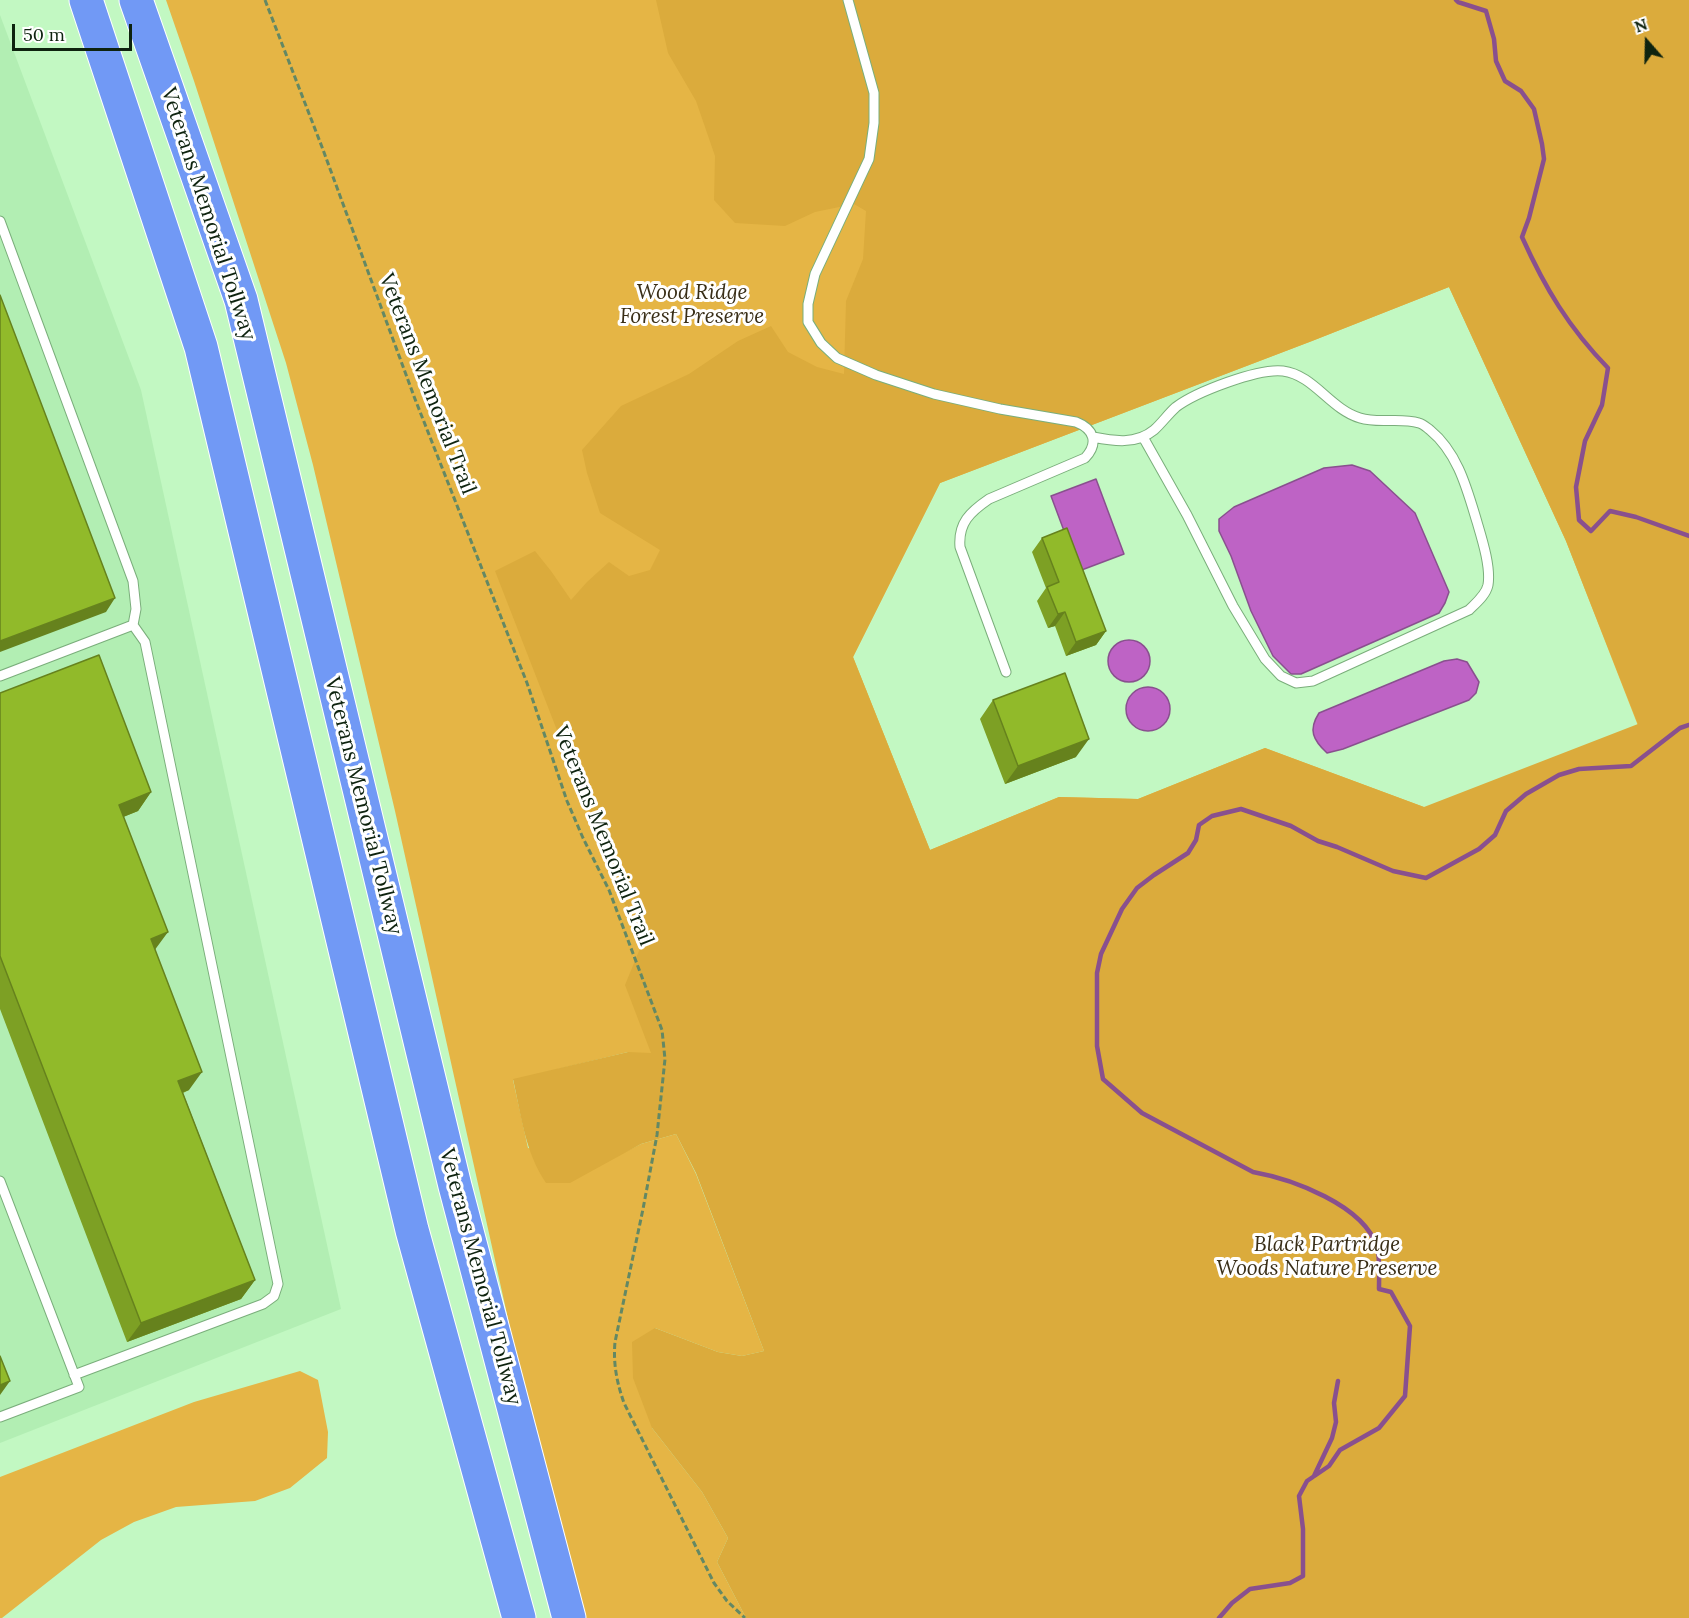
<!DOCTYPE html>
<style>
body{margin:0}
#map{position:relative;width:1689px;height:1618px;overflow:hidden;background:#c2f8c2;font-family:Lora,serif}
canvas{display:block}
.north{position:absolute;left:1617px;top:12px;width:60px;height:60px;-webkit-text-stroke:4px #fff;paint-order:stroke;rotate:340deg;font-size:16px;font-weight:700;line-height:24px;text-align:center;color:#0e230f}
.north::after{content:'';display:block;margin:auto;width:21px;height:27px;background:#0e230f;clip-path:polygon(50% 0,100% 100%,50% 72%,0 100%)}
.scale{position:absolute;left:12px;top:24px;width:120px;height:27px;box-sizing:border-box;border:3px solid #0e230f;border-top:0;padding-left:8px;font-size:18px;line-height:21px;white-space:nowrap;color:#0e230f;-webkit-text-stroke:4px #fff;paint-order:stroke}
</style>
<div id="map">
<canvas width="1689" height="1618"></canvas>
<div class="north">N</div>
<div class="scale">50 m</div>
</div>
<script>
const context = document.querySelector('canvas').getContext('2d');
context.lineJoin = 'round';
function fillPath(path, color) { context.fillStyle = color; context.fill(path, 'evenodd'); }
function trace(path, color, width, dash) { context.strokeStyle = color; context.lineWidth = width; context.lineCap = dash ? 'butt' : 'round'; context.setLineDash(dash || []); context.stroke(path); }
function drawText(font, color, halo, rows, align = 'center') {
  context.font = font + ' Lora,serif'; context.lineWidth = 6; context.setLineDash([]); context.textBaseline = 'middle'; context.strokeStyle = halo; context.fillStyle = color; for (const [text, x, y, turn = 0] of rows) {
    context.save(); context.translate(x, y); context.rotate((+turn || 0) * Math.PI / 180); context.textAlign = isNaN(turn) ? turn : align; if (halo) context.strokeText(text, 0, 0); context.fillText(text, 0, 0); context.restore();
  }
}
fillPath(new Path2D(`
 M0,15L141,390L341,1309L0,1443Z`), '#b2eeb3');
fillPath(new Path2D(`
 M166,0H1689V1618L684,1127L628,1052L513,1080L528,1148L607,1161L641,1144L676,1134L696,1174L764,1351L742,1356L718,1352L655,1328L652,1428L702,1492L728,1538L717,1562L746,1618H583L533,1431L395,811L313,465L286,363L194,81ZM1449,287L1566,541L1642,736L1440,813L1265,748L1138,799L1059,797L930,850L853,657L940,483L1312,341Z
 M300,1371L318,1380L328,1432L327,1458L290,1488L255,1501L176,1507L134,1522L101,1540L2,1618H0V1477L194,1402Z`), '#e5b545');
fillPath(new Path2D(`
 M656,0H1689V1618H746L717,1562L728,1538L702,1492L652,1428L633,1378L632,1342L655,1328L718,1352L742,1356L764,1351L696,1173L676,1134L641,1144L570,1183H546C525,1152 521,1115 513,1079L628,1052L651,1053L625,985L641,946L495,571L535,551L551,571L571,600L587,582L609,562L629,576L650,570L660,550L600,513L587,473L582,450L621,406L689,374L738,341L771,326L788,352L817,367L844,374L846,301L863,259L866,211L854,204L815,212L785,226L735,223L714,200L715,156L696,101L668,53ZM1449,287L1566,541L1638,724L1424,807L1265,748L1138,799L1059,797L930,850L853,657L940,483L1312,341Z`), '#dbab3c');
const water = new Path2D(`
 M1352,465L1370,471L1415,513L1449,592L1445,603L1439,613L1301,674H1291L1273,656L1251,611L1231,556L1219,531V519L1234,507L1324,468Z
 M1096,479L1124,554L1079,571L1051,496Z
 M1108 661a21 21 0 1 1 42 0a21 21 0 1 1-42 0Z
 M1457,659L1467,662L1479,682L1476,693L1469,700L1343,749L1327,753C1313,740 1308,730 1319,713L1444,661Z
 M1126 709a22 22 0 1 1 44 0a22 22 0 1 1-44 0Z`);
fillPath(water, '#be63c5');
trace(water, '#89508e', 1.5);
trace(new Path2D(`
 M1456,0L1458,2L1486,11L1494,39L1496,61L1505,81L1521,91L1534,109L1542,144L1544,159L1529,218L1522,237C1545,288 1569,328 1608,368L1602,405L1585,441L1576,487L1579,520L1591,531L1610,511L1636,517L1689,536
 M1314,1476L1332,1438L1336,1422L1334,1403L1338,1381
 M1219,1618L1232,1603L1250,1589L1290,1583L1303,1576V1529L1299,1496L1307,1481L1329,1466L1340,1450L1379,1428L1405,1396L1410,1326L1391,1292L1379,1289C1379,1278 1380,1255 1377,1247C1364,1205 1292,1179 1253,1172L1142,1113L1103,1079L1097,1046V973L1101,954L1122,909L1137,888L1154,875L1188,853L1196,840L1199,825L1212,816L1241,809L1291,826L1318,841L1337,847L1393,871L1426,878L1479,849L1495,835L1506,811L1526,794L1559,775L1579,769L1631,766L1680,728L1689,725`), '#89508e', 4.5);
const lane = new Path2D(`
 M848,0L874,93V123L869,159L815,274L808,304V322L821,343L837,358L876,375L934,394L1000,409L1076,422C1094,429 1099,443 1085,458L989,499C970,512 958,523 960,547L1006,672
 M0,221L133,581L136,609L133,625L0,676
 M1093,437C1113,441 1136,445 1154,430C1162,423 1168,414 1176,407C1196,392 1258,368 1283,371C1314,375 1330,409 1360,418C1379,424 1399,417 1419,423C1423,424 1426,427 1430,430C1458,453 1467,489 1477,522C1482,539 1491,567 1488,585C1486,595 1476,603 1469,610L1313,681L1296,683L1281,676L1265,659L1233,606L1187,515L1143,437
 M0,1181L79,1387L0,1417
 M74,1375L263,1304L274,1296L278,1284L145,642L133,625`);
const highway = new Path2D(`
 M86,0L201,347L412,1230L519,1618
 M136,0L241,300L455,1186L569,1618`);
trace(lane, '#7aae7b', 11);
trace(highway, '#fff', 35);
trace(new Path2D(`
 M265,0L322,147L415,399L527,683L567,801L583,838L609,890L662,1030L665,1059L657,1135L643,1209L615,1342C613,1364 617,1383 624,1403L714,1583L727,1601L745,1618`), '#638864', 3, [6, 3]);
trace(lane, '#fff', 9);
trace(highway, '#7199f5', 33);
fillPath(new Path2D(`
 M1042,538L1106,631L1096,645L1066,656L1055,626L1048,628L1037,601L1046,588L1032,552Z
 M0,693L151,792L138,811L123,817L189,1090L183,1093L255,1280L241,1299L127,1342L0,1009Z
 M993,700L1076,757L1005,784L980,719Z`), '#7da024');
fillPath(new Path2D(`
 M115,598L106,612L0,652V641Z
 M1065,612L1055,626L1048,628L1058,614Z
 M1106,631L1096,645L1066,656L1076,642Z
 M1089,739L1076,757L1005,784L1018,766Z
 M151,792L138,811L106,824L119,805Z
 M168,932L154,951L151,939Z
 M202,1072L189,1090L165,1099L178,1081Z
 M255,1280L241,1299L127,1342L141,1323Z
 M10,1381L0,1395V1385Z`), '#66821d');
const building = new Path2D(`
 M0,295L115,598L0,641Z
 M1067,528L1106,631L1076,642L1065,612L1058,614L1047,587L1059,582L1042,538Z
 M99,655L151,792L119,805L168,932L151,939L202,1072L178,1081L255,1280L141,1323L0,956V693Z
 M1065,673L1089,739L1018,766L993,700Z
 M0,1356L10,1381L0,1385Z`);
fillPath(building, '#91ba2a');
trace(building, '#66821d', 1.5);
drawText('21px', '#0e230f', '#fff', [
 ["Veterans Memorial Tollway",208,214,72],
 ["Veterans Memorial Trail",427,384,69],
 ["Veterans Memorial Tollway",363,806,76],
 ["Veterans Memorial Trail",603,836,68],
 ["Veterans Memorial Tollway",480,1277,75]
]);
drawText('italic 21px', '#392e17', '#fff', [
 ["Wood Ridge",692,293],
 ["Forest Preserve",692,317],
 ["Black Partridge",1327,1245],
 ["Woods Nature Preserve",1327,1269]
]);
</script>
